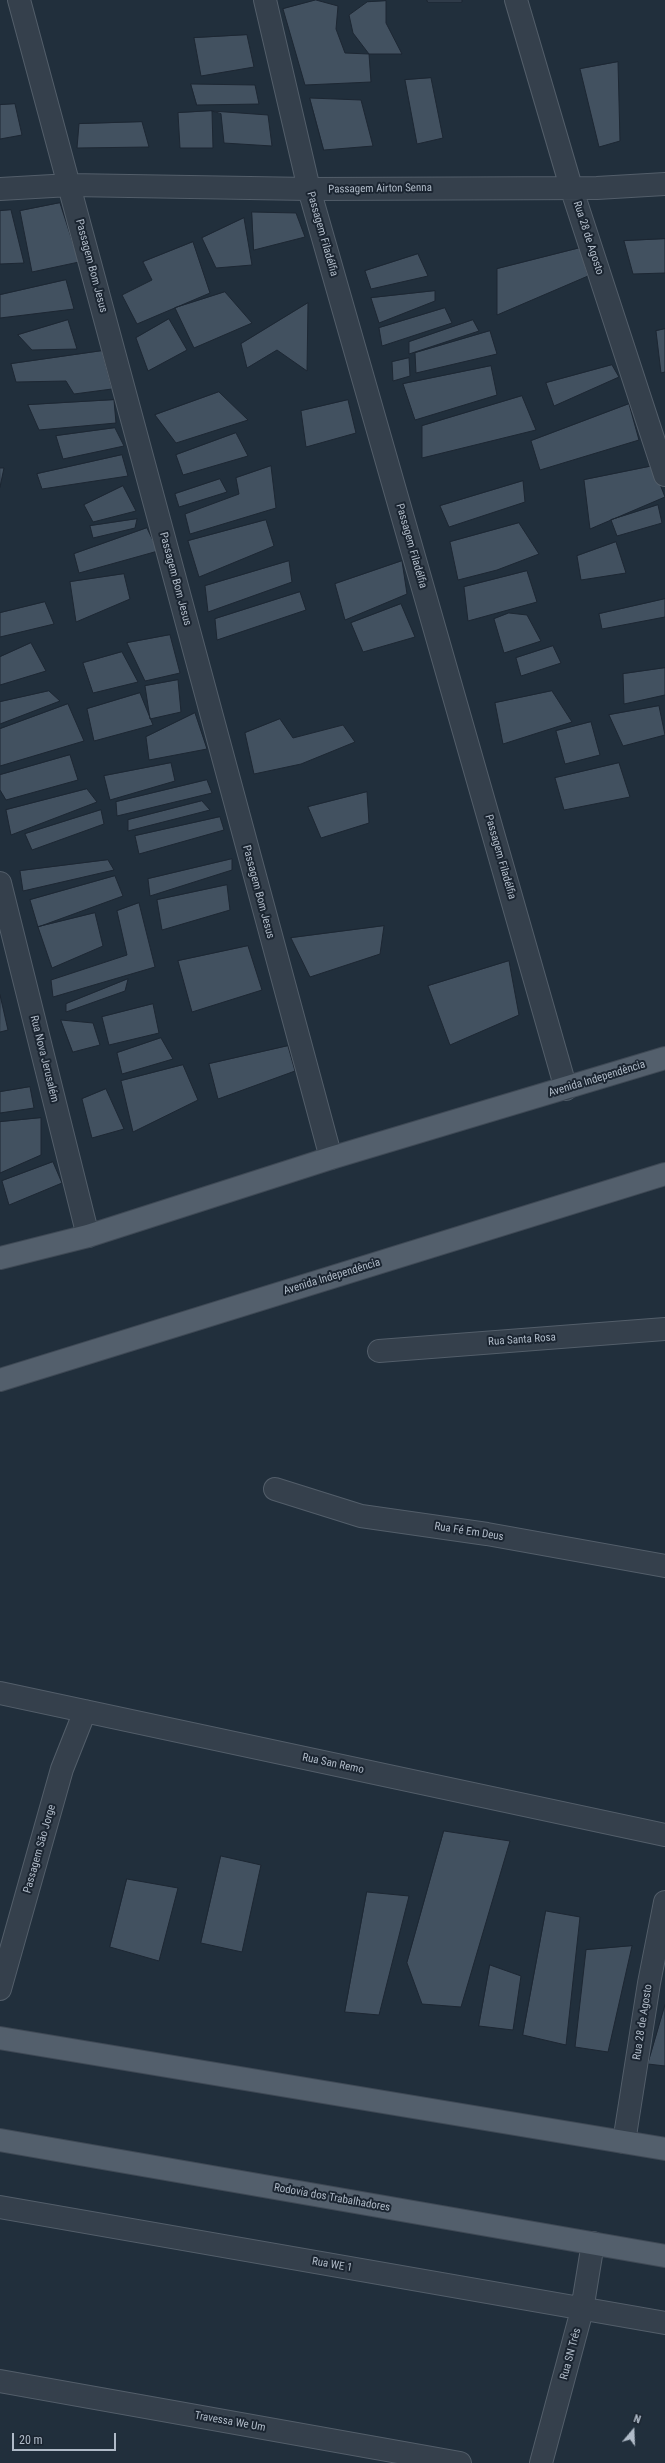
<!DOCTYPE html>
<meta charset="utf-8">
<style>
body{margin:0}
#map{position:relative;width:665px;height:2463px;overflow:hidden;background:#212f3c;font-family:"Roboto Condensed",sans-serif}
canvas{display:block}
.north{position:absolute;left:613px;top:2411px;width:40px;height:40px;-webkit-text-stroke:3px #1b2531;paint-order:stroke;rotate:19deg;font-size:11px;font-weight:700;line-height:16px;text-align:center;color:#b0bbc8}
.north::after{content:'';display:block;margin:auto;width:14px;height:18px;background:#b0bbc8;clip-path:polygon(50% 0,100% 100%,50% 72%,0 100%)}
.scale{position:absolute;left:12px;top:2433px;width:104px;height:18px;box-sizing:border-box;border:2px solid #b0bbc8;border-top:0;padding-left:5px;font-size:12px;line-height:14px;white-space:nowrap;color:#b0bbc8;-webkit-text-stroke:3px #1b2531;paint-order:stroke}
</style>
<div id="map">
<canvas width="665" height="2463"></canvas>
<div class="north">N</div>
<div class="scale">20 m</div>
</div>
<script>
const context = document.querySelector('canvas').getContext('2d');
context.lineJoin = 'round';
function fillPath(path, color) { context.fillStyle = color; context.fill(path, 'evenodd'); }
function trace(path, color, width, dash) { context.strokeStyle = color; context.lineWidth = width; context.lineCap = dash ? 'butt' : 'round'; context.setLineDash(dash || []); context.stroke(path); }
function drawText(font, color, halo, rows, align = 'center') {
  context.font = font + ' "Roboto Condensed",sans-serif'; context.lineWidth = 4; context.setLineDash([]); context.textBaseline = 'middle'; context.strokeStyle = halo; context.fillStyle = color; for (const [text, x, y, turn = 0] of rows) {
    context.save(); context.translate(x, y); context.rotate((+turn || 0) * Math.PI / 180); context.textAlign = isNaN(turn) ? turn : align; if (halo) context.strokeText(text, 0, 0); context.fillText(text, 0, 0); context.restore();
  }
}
const building = new Path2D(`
 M316,0L338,6L336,29L345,53L369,54L371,82L305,85L283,9Z
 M427,0H462V2H428Z
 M386,1V23L402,54H369L353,33L349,15L367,2Z
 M247,35L254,67L201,76L194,38Z
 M618,62L620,141L599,147L580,69Z
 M431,78L443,138L417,144L405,80Z
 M191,84L255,85L259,104L197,105Z
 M310,98L361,100L373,146L324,150Z
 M15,104L22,135L0,139V105Z
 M212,111L213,148H180L178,113Z
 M212,111L268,115L272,146L224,143L221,114Z
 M142,122L149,147L77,148L79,124Z
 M60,203L79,262L32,272L20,211Z
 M11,210L24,263L0,264V211Z
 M252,212L296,213L305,237L254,250Z
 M244,218L252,265L216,268L202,238Z
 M665,239V273L633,274L624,241Z
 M193,242L210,293L137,324L122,295L152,280L143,262Z
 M580,248L588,276L497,315V269Z
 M418,254L428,276L371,289L365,271Z
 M66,280L74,309L0,318V295Z
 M435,291V301L379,323L371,298Z
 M225,292L252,323L194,348L175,308Z
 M308,303L307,371L277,350L247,368L241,344Z
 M445,308L452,323L382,346L379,328Z
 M169,319L187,350L148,371L136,338Z
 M68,320L77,349L32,350L18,335Z
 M473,320L479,331L409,354V342Z
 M665,329V372L661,373L656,331Z
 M490,331L497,354L416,373L415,353Z
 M102,351L112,389L74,394L66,381L16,382L11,364Z
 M409,358L410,376L393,381L392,362Z
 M612,365L619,377L554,406L546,383Z
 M491,366L497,395L415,420L403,384Z
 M219,392L248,420L176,443L155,415Z
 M522,396L536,430L422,458V426Z
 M114,400L116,423L39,430L28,405Z
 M348,400L356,433L306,447L301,411Z
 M629,404L639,440L540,470L531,441Z
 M115,428L124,446L63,459L56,436Z
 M236,433L248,456L183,475L176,455Z
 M122,455L128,476L42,489L37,474Z
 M271,466L276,508L190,534L185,514L239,494L236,478Z
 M653,466L665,497L590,529L584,480Z
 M0,468H4L0,487Z
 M220,479L227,492L179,507L175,494Z
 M523,481L525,502L449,527L440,506Z
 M123,486L136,511L93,522L84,505Z
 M658,505L662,523L617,536L611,520Z
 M137,519L135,528L93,538L90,526Z
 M266,520L274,546L199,577L188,541Z
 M519,523L539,554L497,570L458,580L450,542Z
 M147,528L158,551L79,573L74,554Z
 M616,542L626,573L581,580L577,556Z
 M289,561L292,582L208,612L205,586Z
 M402,561L407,594L345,620L335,584Z
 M527,571L537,602L468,621L464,587Z
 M124,574L130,599L76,622L70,582Z
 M300,592L306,610L217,640L215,619Z
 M665,599V617L602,629L599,614Z
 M45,602L54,624L0,637V613Z
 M401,604L415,637L363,652L351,623Z
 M509,613L527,615L541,641L504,653L494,619Z
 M170,635L180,673L145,681L127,643Z
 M31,643L46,671L0,685V657Z
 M553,646L561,663L521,676L516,658Z
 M122,652L138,682L93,693L83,663Z
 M665,668V695L624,704L623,674Z
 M178,680L181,712L150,719L145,686Z
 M49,691L60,701L0,724V702Z
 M552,691L572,722L503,744L495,703Z
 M140,693L153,725L94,741L87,709Z
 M68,704L84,741L0,766V729Z
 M659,706L665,735L623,746L609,715Z
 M195,713L207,749L149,760L146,737Z
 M280,719L293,738L343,725L355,742L301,764L254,774L245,733Z
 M591,722L600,755L565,764L556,731Z
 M70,755L78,780L6,800L0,790V775Z
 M171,763L175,781L110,800L104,776Z
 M619,763L630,797L564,810L555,778Z
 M207,780L212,793L117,816L116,802Z
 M87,789L97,802L11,835L6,810Z
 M367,792L369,823L321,838L308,807Z
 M202,801L210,810L128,831V820Z
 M101,810L104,824L32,850L25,834Z
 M220,817L224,830L139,854L135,836Z
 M232,859V870L150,896L148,879Z
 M108,860L114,870L23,891L20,871Z
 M115,876L123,896L38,927L30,900Z
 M227,885L230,910L162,930L157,900Z
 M139,903L155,967L53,997L51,980L127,955L117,911Z
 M95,913L103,946L52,968L38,927Z
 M384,926L380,954L310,977L291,938Z
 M248,946L262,990L192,1012L178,961Z
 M509,961L519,1015L450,1045L428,986Z
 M128,979L125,991L66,1012V1004Z
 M0,995L8,1030L0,1032Z
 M153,1004L159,1033L109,1045L102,1017Z
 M61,1020L93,1023L100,1045L73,1052Z
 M161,1038L173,1059L122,1074L117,1053Z
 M288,1046L295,1071L218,1099L209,1064Z
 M183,1065L198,1100L133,1132L121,1081Z
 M30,1087L34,1108L0,1113V1092Z
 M106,1089L124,1129L92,1138L82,1099Z
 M41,1118V1155L0,1173V1122Z
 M53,1162L62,1183L9,1205L2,1181Z
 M444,1831L510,1841L461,2007L422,2004L407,1963Z
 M221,1856L261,1865L242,1952L201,1943Z
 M127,1879L178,1888L159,1961L110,1947Z
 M367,1892L409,1896L379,2015L345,2012Z
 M546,1911L580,1917L566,2045L523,2035Z
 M632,1946L608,2052L575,2047L586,1950Z
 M490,1965L521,1976L513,2030L479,2026Z
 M665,2005V2066L648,2064Z`);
fillPath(building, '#425160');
trace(building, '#1d2733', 1);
const minor = new Path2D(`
 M19,0L331,1158
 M265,0L309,189L566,1089
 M516,0L571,187L665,475
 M0,189L70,185L309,189L597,188L665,184
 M0,883L88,1236
 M379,1351L665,1329
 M275,1489L361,1516L487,1534L665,1566
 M0,1693L665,1835
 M0,1989L62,1769L85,1711
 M624,2142L649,1983L665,1902
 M0,2207L665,2323
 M0,2381L460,2463
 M541,2463L582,2310L593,2243`);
const major = new Path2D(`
 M0,1258L88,1236L331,1158L665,1058
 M0,1380L665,1174
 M0,2038L665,2149
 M0,2140L665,2256`);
trace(minor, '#535e6a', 24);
trace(major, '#3f4955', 24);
trace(minor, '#35404c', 22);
trace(major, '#535f6c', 22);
drawText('11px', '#b0bbc8', '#1b2531', [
 ["Passagem Airton Senna",380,189,-1],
 ["Passagem Filadélfia",322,234,74],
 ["Rua 28 de Agosto",588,238,72],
 ["Passagem Bom Jesus",91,266,75],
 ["Passagem Filadélfia",411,546,74],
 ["Passagem Bom Jesus",175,579,75],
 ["Passagem Filadélfia",500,857,74],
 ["Passagem Bom Jesus",258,892,75],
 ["Rua Nova Jerusalém",44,1059,76],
 ["Avenida Independência",597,1079,-17],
 ["Avenida Independência",332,1277,-17],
 ["Rua Santa Rosa",522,1340,-4],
 ["Rua Fé Em Deus",469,1532,9],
 ["Rua San Remo",333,1764,12],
 ["Passagem São Jorge",40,1849,-74],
 ["Rua 28 de Agosto",643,2022,-81],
 ["Rodovia dos Trabalhadores",332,2198,10],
 ["Rua WE 1",332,2265,10],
 ["Rua SN Três",571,2354,-75],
 ["Travessa We Um",230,2422,10]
]);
</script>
